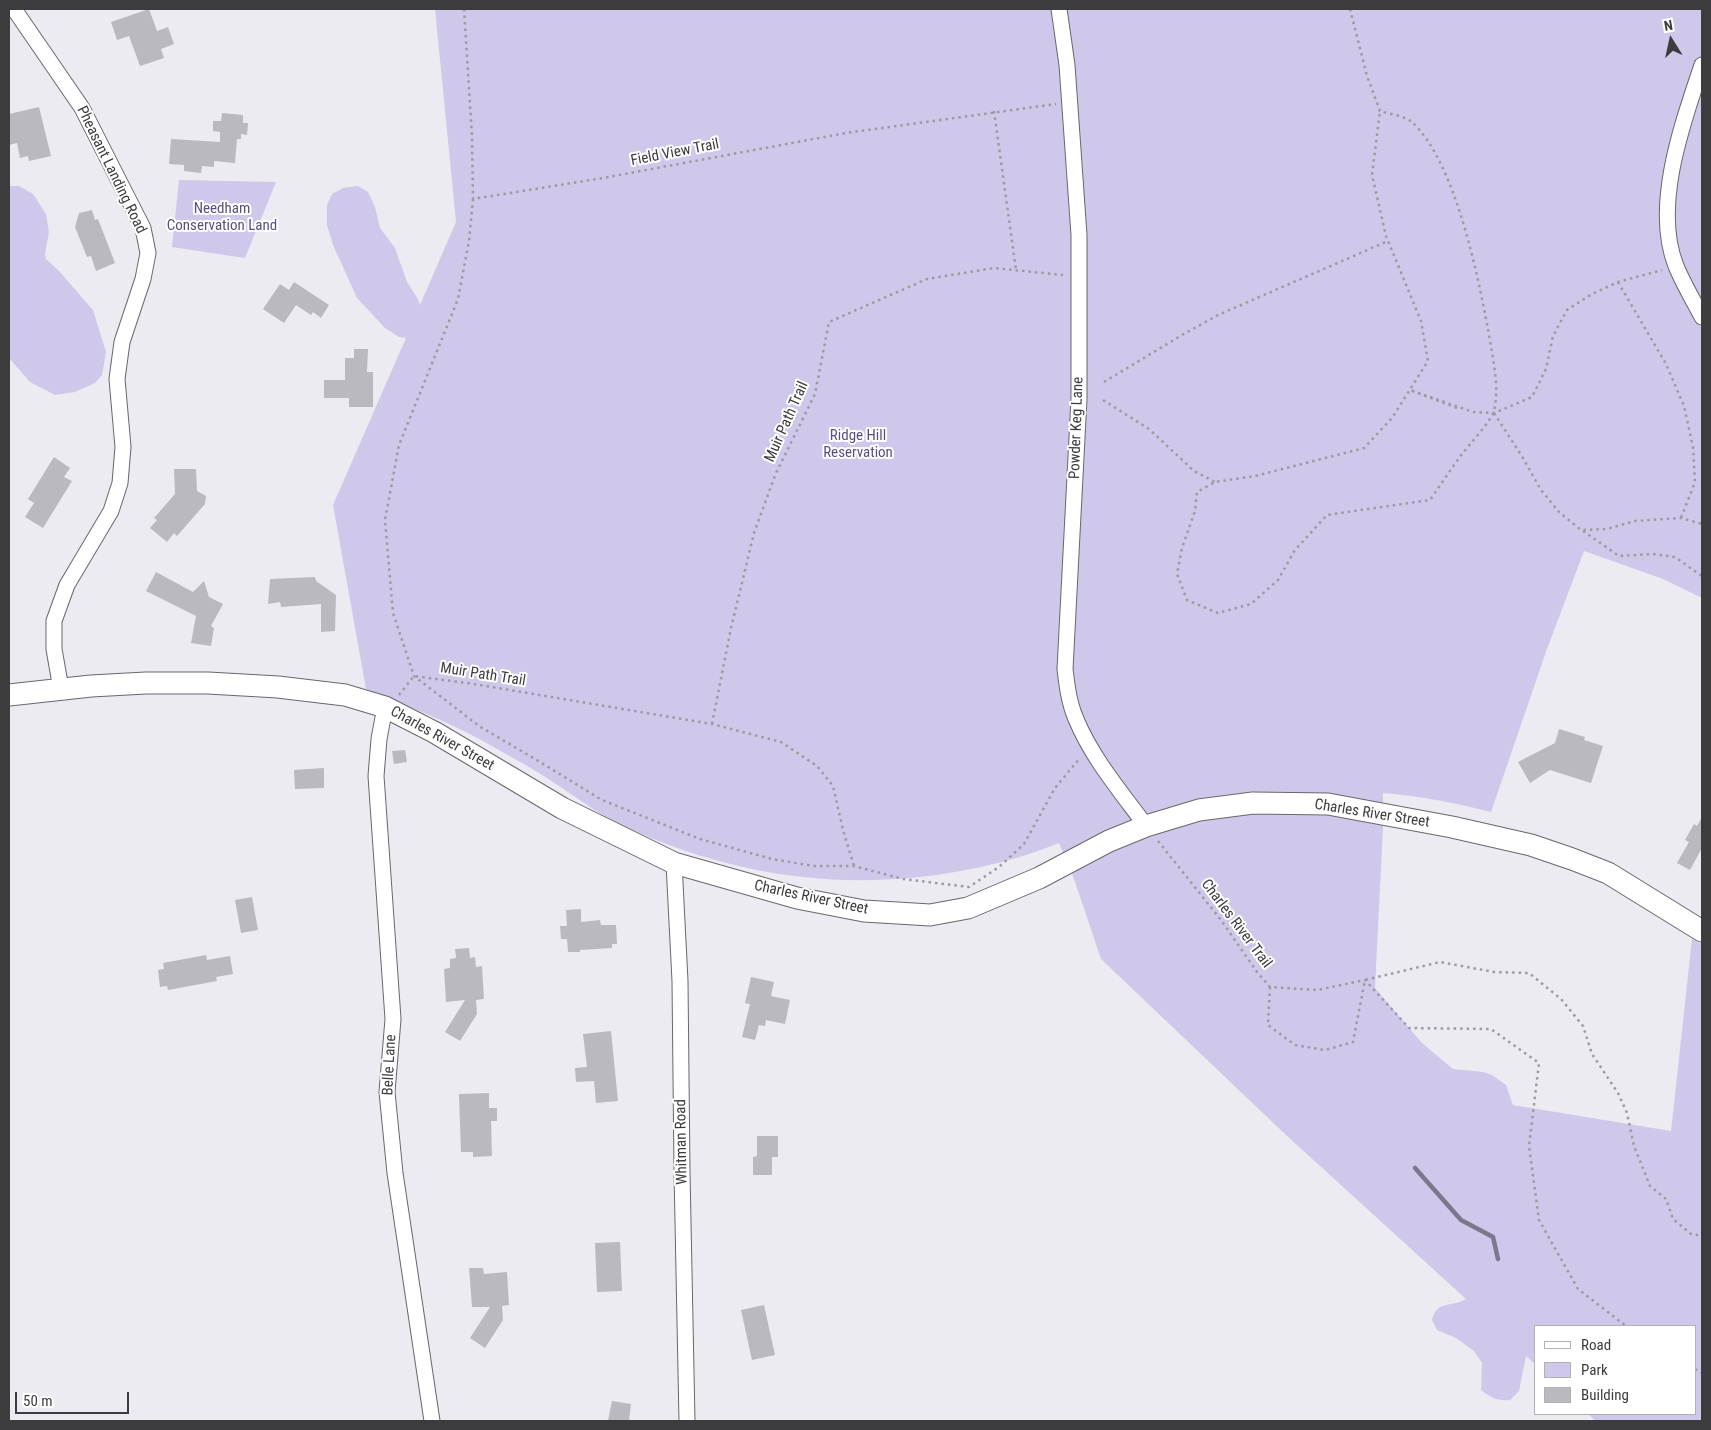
<!DOCTYPE html>
<style>
body{margin:0}
#map{position:relative;width:1711px;height:1430px;overflow:hidden;background:#ecebf1;font-family:"Roboto Condensed",sans-serif}
canvas{display:block}
.frame{position:absolute;inset:0;border:10px solid #3c3b3e;pointer-events:none}
.legend{position:absolute;left:1534px;top:1325px;width:162px;height:90px;box-sizing:border-box;background:#fff;border:1px solid #b1b1b2;margin:0;padding:6px 9px;list-style:none;font-size:15px;color:#3c3b3e}
.legend li{display:flex;align-items:center;gap:10px;height:25px}
.legend b{width:25px;border:1px solid #b1b1b2}
.north{position:absolute;left:1646px;top:15px;width:50px;height:50px;-webkit-text-stroke:4px #fff;paint-order:stroke;rotate:350deg;font-size:14px;font-weight:700;line-height:20px;text-align:center;color:#3c3b3e}
.north::after{content:'';display:block;margin:auto;width:18px;height:22px;background:#3c3b3e;clip-path:polygon(50% 0,100% 100%,50% 72%,0 100%)}
.scale{position:absolute;left:15px;top:1392px;width:114px;height:22px;box-sizing:border-box;border:2px solid #3c3b3e;border-top:0;padding-left:6px;font-size:15px;line-height:18px;white-space:nowrap;color:#3c3b3e;-webkit-text-stroke:4px #fff;paint-order:stroke}
</style>
<div id="map">
<canvas width="1711" height="1430"></canvas>
<div class="frame"></div>
<ul class="legend">
<li><b style="height:6px;background:#fff"></b>Road</li>
<li><b style="height:14px;background:#cfc8ea"></b>Park</li>
<li><b style="height:14px;background:#bab9bf"></b>Building</li>
</ul>
<div class="north">N</div>
<div class="scale">50 m</div>
</div>
<script>
const context = document.querySelector('canvas').getContext('2d');
context.lineJoin = 'round';
function fillPath(path, color) { context.fillStyle = color; context.fill(path, 'evenodd'); }
function trace(path, color, width, dash) { context.strokeStyle = color; context.lineWidth = width; context.lineCap = dash ? 'butt' : 'round'; context.setLineDash(dash || []); context.stroke(path); }
function drawText(font, color, halo, rows, align = 'center') {
  context.font = font + ' "Roboto Condensed",sans-serif'; context.lineWidth = 4; context.setLineDash([]); context.textBaseline = 'middle'; context.strokeStyle = halo; context.fillStyle = color; for (const [text, x, y, turn = 0] of rows) {
    context.save(); context.translate(x, y); context.rotate((+turn || 0) * Math.PI / 180); context.textAlign = isNaN(turn) ? turn : align; if (halo) context.strokeText(text, 0, 0); context.fillText(text, 0, 0); context.restore();
  }
}
fillPath(new Path2D(`
 M435,9H1702V598L1663,579L1584,551L1547,649L1491,812C1456,803 1420,796 1383,793V828L1375,988L1422,1043L1453,1069L1483,1072L1492,1075L1506,1085L1513,1105L1671,1131L1692,939L1702,944V1421H1596L1588,1414H1695V1326H1535V1364L1526,1356L1519,1391L1510,1400C1497,1401 1491,1398 1481,1390L1482,1363L1474,1351L1456,1338L1437,1330L1432,1320C1437,1300 1450,1308 1466,1299L1286,1135L1101,959L1073,876L1059,843C1045,848 1031,854 1016,858C884,896 751,885 626,827C595,813 568,791 539,773C515,759 489,744 464,731C432,715 398,703 366,689L333,505L406,338L399,337L385,328L357,298L333,245L327,225V205L332,194L343,188L358,186L368,192L375,207L380,228L395,248L407,282L418,299L420,305L456,222Z
 M179,180L276,182L245,258L172,247Z
 M9,186H19L33,194L46,214L49,232L45,254L46,259L59,271L93,310L106,352L102,375L95,383L75,392L55,395L30,382L9,358Z`), '#cfc8ea');
trace(new Path2D(`
 M1415,1168L1461,1220L1493,1237L1498,1259`), '#7c778f', 4.5);
fillPath(new Path2D(`
 M149,9L157,31L168,27L174,44L161,49L164,58L140,66L129,36L117,40L111,22Z
 M39,107L51,156L29,161L28,156L20,158L17,143L9,145V114Z
 M222,113L243,115V123H248L247,135L241,134V139H237L235,163L214,161V167L202,166L201,173L184,171V165L169,164L171,139L220,142V132L213,131V121H221Z
 M92,210L95,220L98,219L115,263L96,271L91,256L87,257L75,227L79,213Z
 M294,282L329,305L321,318L313,312L311,315L296,305L284,323L263,309L280,284L289,290Z
 M354,349H368L367,372H373V407H349V398H324V380H345V358H354Z
 M54,457L70,468L64,477L72,481L43,528L25,517L34,503L28,499Z
 M174,469H196L197,491L206,496L205,504L177,536L174,533L167,542L150,528L157,520L154,518L175,494Z
 M156,572L193,592L204,581L209,597L223,604L211,626L214,628L211,646L191,643L196,616L146,591Z
 M315,577L316,581L336,595L335,631L321,632V604L281,607L280,602L268,604L270,579Z
 M1559,729L1585,737L1584,740L1603,746L1591,783L1550,770L1530,783L1518,762L1555,743Z
 M405,750L407,762L394,764L392,751Z
 M324,768V788L295,789L294,770Z
 M1702,817V848L1690,870L1677,863L1689,842L1685,840L1694,824L1697,826Z
 M252,897L258,930L241,933L235,900Z
 M581,909V922L600,920L601,925H616L617,944H612V948L580,950V952H568L567,939H561L560,926H567L566,910Z
 M469,948L470,958L475,957L476,967L482,966L484,999L476,1000L477,1014L460,1041L445,1032L465,1000L446,1002L444,969L450,968V959L456,958L455,949Z
 M206,955L207,960L230,956L233,974L216,977L217,981L168,990L167,986L160,987L158,970L164,969L163,963Z
 M751,977L774,982L771,996L790,1000L785,1024L766,1020L765,1026L759,1025L755,1040L742,1037L750,1004L745,1003Z
 M611,1031L618,1101L596,1103L594,1081L576,1082L575,1068L587,1067L583,1034Z
 M489,1093V1108H497V1121H491L492,1156L473,1157V1152H461L459,1094Z
 M757,1136H778V1157H772V1175H753V1157L757,1156Z
 M620,1242L622,1291L597,1292L595,1243Z
 M469,1268H483L484,1274L507,1272L509,1305L502,1306L503,1320L485,1348L470,1338L490,1307H472Z
 M764,1305L775,1355L752,1360L741,1310Z
 M612,1401L631,1404L629,1421H608Z`), '#bab9bf');
const street = new Path2D(`
 M14,9L82,108L143,228L148,253L143,279L122,342L117,379L123,447L120,483L111,511L67,585L54,621V649L61,689
 M1059,9L1067,65L1079,235V399L1065,669C1067,686 1069,703 1076,719C1092,758 1121,792 1146,826
 M1702,65C1683,122 1652,206 1676,266C1683,283 1693,300 1702,317
 M385,707L379,739L376,776L393,1019L387,1092L395,1173L432,1421
 M674,863L680,981L682,1172L687,1421`);
const secondary = new Path2D(`
 M9,695L91,686L146,683H208L278,687L345,695L385,707L434,732L562,808L674,863L797,898L864,911L930,915L968,908L1039,878L1109,841L1146,826L1199,810L1253,803L1328,804L1452,827L1531,845L1572,859L1608,873L1702,931`);
trace(street, '#68676d', 17);
trace(secondary, '#68676d', 23);
trace(new Path2D(`
 M464,9L472,136L473,199L603,178L846,133L1056,104
 M1350,9L1367,76L1380,111C1389,114 1405,116 1412,122C1455,162 1477,272 1488,329C1492,356 1500,384 1494,411C1492,420 1469,445 1462,454C1451,469 1441,484 1430,500L1327,515L1295,550L1278,580L1251,604L1218,613L1187,600L1177,574L1182,548L1195,511L1197,492L1215,482L1255,476L1364,448L1392,418L1428,361L1421,321L1386,236L1372,175L1380,111
 M994,111L1016,270
 M473,199L469,241L458,299L399,445L385,520L393,613L414,676L479,726L540,762L602,800L700,839L772,859L814,866H854L903,879L969,887L999,867L1024,844L1055,788L1080,758
 M1618,282L1666,364L1684,406L1693,447L1695,482L1681,518
 M1104,382L1182,335L1218,315L1388,241
 M1103,400L1149,429L1194,471L1215,482
 M1457,408L1410,390L1473,412L1494,413L1532,397L1546,369L1553,336L1567,310L1592,294L1618,282L1662,270
 M1494,413L1523,458L1541,490L1559,512L1581,530L1607,529L1635,521L1681,518L1702,524
 M1583,531L1619,556L1653,554L1675,557L1702,576
 M399,695L414,676L474,684L712,724L781,742L817,766L833,786L843,830L854,866
 M712,724L731,628L754,533L776,473L815,394L829,322L927,279L994,268L1063,275
 M1158,841L1221,920L1257,972L1270,987L1317,990L1365,980L1409,1028L1491,1029L1539,1063L1529,1146L1539,1220L1578,1289L1626,1326
 M1270,987L1268,1025L1295,1045L1325,1050L1353,1042L1365,980L1440,962L1494,972L1529,973L1561,999L1583,1026L1592,1054L1618,1093L1627,1113L1634,1146L1650,1186L1666,1199L1673,1219L1691,1234L1702,1236
 M1695,1369L1702,1373`), '#9c9ba0', 2.5, [2.5, 4]);
trace(street, '#fff', 15);
trace(secondary, '#fff', 21);
drawText('15px', '#3c3b3e', '#fff', [
 ["Field View Trail",675,153,-11],
 ["Pheasant Landing Road",111,170,64],
 ["Muir Path Trail",787,422,-66],
 ["Powder Keg Lane",1077,428,-88],
 ["Muir Path Trail",483,675,9],
 ["Charles River Street",442,739,29],
 ["Charles River Street",1372,814,9],
 ["Charles River Street",811,898,12],
 ["Charles River Trail",1236,924,53],
 ["Belle Lane",390,1065,-87],
 ["Whitman Road",682,1142,-91]
]);
drawText('15px', '#5a4e7f', '#fff', [
 ["Needham",222,209],
 ["Conservation Land",222,226],
 ["Ridge Hill",858,436],
 ["Reservation",858,453]
]);
</script>
